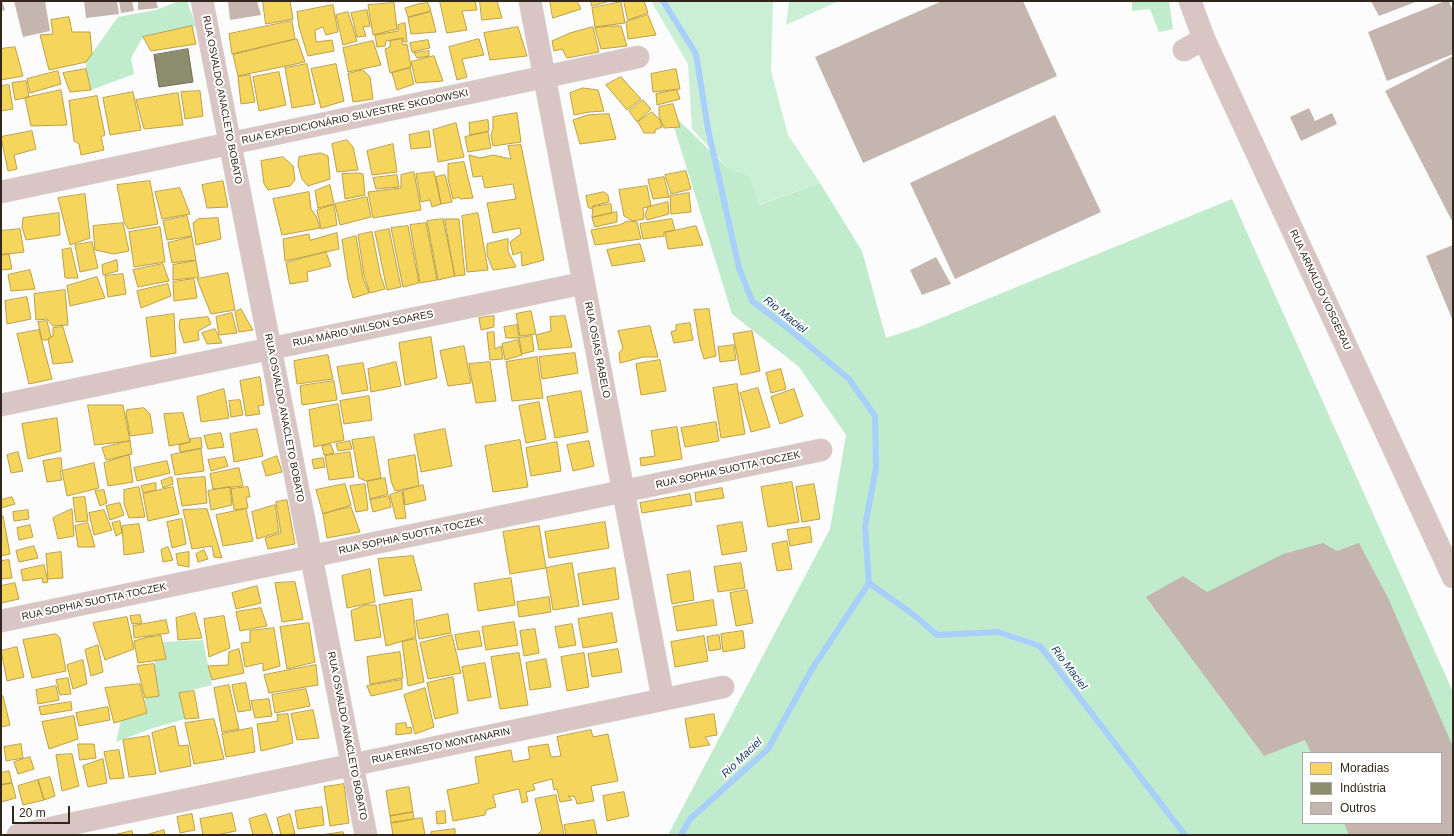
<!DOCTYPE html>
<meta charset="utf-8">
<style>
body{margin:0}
#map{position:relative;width:1454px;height:836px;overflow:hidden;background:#fcfcfc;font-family:Helvetica,sans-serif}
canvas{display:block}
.frame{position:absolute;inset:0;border:2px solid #31261c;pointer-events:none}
.legend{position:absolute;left:1302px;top:752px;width:140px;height:72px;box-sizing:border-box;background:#fff;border:1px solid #ada8a4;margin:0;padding:5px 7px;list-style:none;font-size:12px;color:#31261c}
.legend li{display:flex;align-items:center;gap:8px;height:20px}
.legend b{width:20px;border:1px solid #ada8a4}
.scale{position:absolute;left:12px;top:806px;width:58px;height:18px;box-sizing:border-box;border:2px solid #31261c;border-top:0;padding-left:5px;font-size:12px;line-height:14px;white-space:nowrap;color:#31261c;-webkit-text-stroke:3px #fff;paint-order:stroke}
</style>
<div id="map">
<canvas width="1454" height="836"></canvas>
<div class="frame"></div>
<ul class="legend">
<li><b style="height:11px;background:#f6d55c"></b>Moradias</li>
<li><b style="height:11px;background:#8c8c6e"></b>Indústria</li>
<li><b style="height:11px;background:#c4b6ae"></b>Outros</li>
</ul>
<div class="scale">20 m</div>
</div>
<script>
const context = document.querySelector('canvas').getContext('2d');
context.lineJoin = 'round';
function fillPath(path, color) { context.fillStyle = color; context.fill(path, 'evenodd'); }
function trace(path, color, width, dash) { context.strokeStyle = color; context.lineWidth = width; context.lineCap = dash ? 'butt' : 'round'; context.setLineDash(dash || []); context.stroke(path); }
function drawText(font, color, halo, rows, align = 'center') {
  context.font = font + ' Helvetica,sans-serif'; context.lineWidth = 4; context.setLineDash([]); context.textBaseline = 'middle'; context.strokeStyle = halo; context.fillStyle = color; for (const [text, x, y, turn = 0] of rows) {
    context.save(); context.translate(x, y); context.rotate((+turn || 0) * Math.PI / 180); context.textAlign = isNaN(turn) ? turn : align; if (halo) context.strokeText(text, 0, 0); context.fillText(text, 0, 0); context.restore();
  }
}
fillPath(new Path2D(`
 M651,1H773L771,71L788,135L820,183L758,205L750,176L727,167L692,129L688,64Z
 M789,1H839L786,25Z`), '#cbefd5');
fillPath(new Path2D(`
 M179,1H187L196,26L143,37L131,58L134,74L91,90L86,69V62L118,17L156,10Z
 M1132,1H1169L1173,29L1159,32L1150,9L1132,11Z
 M669,111L727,167L750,176L759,205L820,183L862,251L886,338L919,327L1232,199L1453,692V835H668L830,529L846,435L799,367L732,314ZM1303,753H1441V823H1303Z
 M203,640L212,685L179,693L185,719L153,728L116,742L121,720L147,713L145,698L159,695L154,667L155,661L166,659L163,642Z`), '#c0ebcc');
const homes = new Path2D(`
 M263,1H290L293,19L266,24Z
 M440,1H475L477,10L462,11L467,30L447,33Z
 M480,1H497L502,18L482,20Z
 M550,1H577L581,9L553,18Z
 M591,1H606L607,2L592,6Z
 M624,1H644L648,13L628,20Z
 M621,2L625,23L595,27L592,8Z
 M394,3L397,29L373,35L368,5Z
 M428,3L431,11L408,17L405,8L418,4Z
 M333,5L338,32L326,35L323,27L315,30L316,42L332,40L334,51L308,56L299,27L297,12Z
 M367,10L370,26L363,27L366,36L357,37L351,13Z
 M348,12L357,41L343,45L336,15Z
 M431,12L436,32L411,34L408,18Z
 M648,15L656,35L628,39L626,22Z
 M69,17L72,32H90L92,54L86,62L49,70L40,35L53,34L51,20Z
 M292,21L295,39L232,54L229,34Z
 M405,23L407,42H404L403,38L386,41L385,46L377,47L375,35L398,31V25Z
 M192,26L196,44L151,51L143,37Z
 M610,26H621L627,46L601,49L595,28Z
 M518,27L527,56L490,60L484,33Z
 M593,27L599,52L567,58L562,49L554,51L552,41L570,33Z
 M297,39L305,62L238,76L233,55Z
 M402,39L403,45L407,44L411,67L390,73L385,49L390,47V41Z
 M479,39L484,55L462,59L467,77L457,80L449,47Z
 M428,40L430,48L412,52L410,43Z
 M373,41L381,65L348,72L343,48Z
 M15,47L23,76L1,80V49Z
 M429,51V56L417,58L414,53Z
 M434,56L443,81L416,83L411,62Z
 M307,64L315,104L292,108L285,68Z
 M336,64L344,101L321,108L311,69Z
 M410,68L414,84L397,90L392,73Z
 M86,69L91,90L70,92L63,73Z
 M676,69L680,89L653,92L651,74Z
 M363,70L370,77L373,99L353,102L348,74Z
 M58,71L61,84L30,93L27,79Z
 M279,72L286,105L259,111L253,77Z
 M250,75L255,102L241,104L238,77Z
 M621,77L641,99L627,110L606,85Z
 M26,81L29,97L15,100L12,83Z
 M9,85L13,109L1,111V86Z
 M583,88L598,90L604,111L589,112L574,115L570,93Z
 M61,90L67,125L31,126L25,98Z
 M677,90L680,99L657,105L656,94Z
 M200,91L203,116L185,119L181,92Z
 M133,92L141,130L110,135L103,98Z
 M178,93L183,125L144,129L136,100Z
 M97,96L105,135L101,137L104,150L81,155L79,144L74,141L69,101Z
 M643,100L651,109L637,122L629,111Z
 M673,104L680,127L664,128L659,116V107Z
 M652,112L660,120L662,127L655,130V133H644L638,122Z
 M517,113L521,142L493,146L491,135L493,129V117Z
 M609,114L616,139L580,144L573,120L588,115Z
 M488,120L489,131L470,135L469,123Z
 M456,123L464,157L438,162L433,130Z
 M32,131L36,149L14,155L17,169L8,171L1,137Z
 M429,131L431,147L411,149L409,135Z
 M488,132L491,148L468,152L465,137Z
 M347,140L353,147L358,170L337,172L332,144Z
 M393,144L397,172L372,175L367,151Z
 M521,145L544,260L522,266L521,252L513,255L510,242L521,234L520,228L493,233L487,203L516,199L513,184L485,188L482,176L473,177L469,155L480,158L493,155L511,159L508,146Z
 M321,153L328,156L330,179L308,186L302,179L298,165L299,157Z
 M283,157L293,166L295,180L290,186L268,190L264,184L261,161Z
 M464,162L473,198L460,199L459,197L453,199L448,179V164Z
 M686,171L691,189L671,194L665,175Z
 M414,172L421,210L373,218L368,192L401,188V175Z
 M434,172L441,204L432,207L430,200L421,202L416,174Z
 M358,173L363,174L365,195L345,199L342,174Z
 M397,175L399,187L376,189L373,178Z
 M445,175L452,202L441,204L436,177Z
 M664,177L669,197L653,199L648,180Z
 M150,181L158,224L128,229L124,222L117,185Z
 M223,181L228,207L207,208L202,185Z
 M330,185L334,204L318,208L315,191Z
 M647,186L651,206L643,208L644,219L633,221L624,216L619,190Z
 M180,188L190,214L162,219L155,192Z
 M309,192L311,209L316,216L320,228L282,235L273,199Z
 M604,192L608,195L609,202L593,206L591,209L588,207L586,196Z
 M689,193L691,212L671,214L670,196Z
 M85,194L90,238L70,245L58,198Z
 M367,197L371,217L340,225L335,204Z
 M668,202L669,214L647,220L645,215L648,207Z
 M611,204L612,213L592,217L593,207Z
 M334,205L337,225L321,229L317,210Z
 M617,212V222L595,227L592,218Z
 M59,213L60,235L26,240L22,227L23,218Z
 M478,213L488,270L467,272L462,216Z
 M187,216L192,236L167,240L163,221Z
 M218,218L221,239L196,245L193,223L198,219Z
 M443,219L455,276L438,280L427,221Z
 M445,219H459L465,275L455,276Z
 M672,219L675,230L664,232V236L643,239L640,224Z
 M628,221L637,222L641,239L595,245L591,230L619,225Z
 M123,223L129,251L114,254L95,250L93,226Z
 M426,223L437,280L420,283L410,225Z
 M408,226L419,283L403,287L391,228Z
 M696,226L703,245L668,249L665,233Z
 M160,227L165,262L134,267L129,232Z
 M20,229L24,252L1,255V231Z
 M389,229L401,287L387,290L375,232Z
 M372,232L380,273L385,289L370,293L364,275L358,235Z
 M337,233L339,249L285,261L283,239L309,234L310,240Z
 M356,236L363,278L369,293L353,298L348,280L342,240Z
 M192,237L196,260L172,263L168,243Z
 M508,239V251L516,267L493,270L487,255V244Z
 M92,242L98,268L80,272L75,245Z
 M640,244L645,261L612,266L607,250Z
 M71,248L78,278H65L62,250Z
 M326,252L331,266L307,272L308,281L290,284L286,263Z
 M9,254L12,269L1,270V255Z
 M117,260L118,271L103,275L102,265Z
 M196,261L199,277L173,280V265Z
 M163,264L169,281L138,287L133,270Z
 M30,270L35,289L11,291L8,275Z
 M228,273L235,310L211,314L197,279Z
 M123,274L126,294L108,297L105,276Z
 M97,277L105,298L70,306L67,286Z
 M194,279L197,298L174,301L173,282Z
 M168,284L171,296L141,308L137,291Z
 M65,290L68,325L53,326L47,319L36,320L34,294Z
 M27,297L31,319L7,324L5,301Z
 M241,309L246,318L253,330L239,332L235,312Z
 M709,309L716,356L704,359L700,346L694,310Z
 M531,311L536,334L520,336L516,314Z
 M232,313L237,333L219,335L216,317Z
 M174,314L176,353L151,357L146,318Z
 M494,316V327L481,330L479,318Z
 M565,316L572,347L539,350L536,335L551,331L550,317Z
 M208,317L211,324L198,331L199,340L184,343L179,327L180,320Z
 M47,321L51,337L47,340H42L38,322Z
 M690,323L693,340L674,343L671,332L676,330V325Z
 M517,325L519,338H506L504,327Z
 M650,326L658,357H643L620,363L619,353L623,348L618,331Z
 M63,327L73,362L53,364L48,339L53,336V328Z
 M215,329L222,343L207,344L202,333Z
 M39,330L52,379L29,384L17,334Z
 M752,331L760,371L741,375L733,334Z
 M494,332L495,349L501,346L503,359L490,360L487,333Z
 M532,336L534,351L522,354L519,338Z
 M431,337L437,378L405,385L399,343Z
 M518,340L522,355L505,360L502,344Z
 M734,345L736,360L720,362L718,347Z
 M464,346L471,383L448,386L440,351Z
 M575,353L578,373L542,379L539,357Z
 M328,355L333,379L297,384L294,361Z
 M537,357L543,398L512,401L506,362Z
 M660,360L666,391L641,395L636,364Z
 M396,362L401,386L371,392L368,369Z
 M490,362L496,401L476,403L469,364Z
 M363,363L368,390L342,394L337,367Z
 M781,369L786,389L771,393L766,373Z
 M260,377L264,405L258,406L260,414L246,416L240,381Z
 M334,381L337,400L302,405L300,386Z
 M737,384L745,434L721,438L713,388Z
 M758,388L770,427L751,432L740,393Z
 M224,389L229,418L201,422L197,397Z
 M794,389L803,416L780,424L771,397Z
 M581,391L588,432L555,438L547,397Z
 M369,396L372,420L344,424L340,401Z
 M240,400L243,415L231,417L229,401Z
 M539,402L546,439L526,443L519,406Z
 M338,404L344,440L314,447L309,410Z
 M88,405H123L130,441L95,445Z
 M144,408L150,414L153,433L130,436L126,413L127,410Z
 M183,413L190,442L169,446L164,414Z
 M57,418L61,451L28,459L22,424Z
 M716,422L719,441L685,447L681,428Z
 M677,427L682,459L641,466L640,458L655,456L651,431Z
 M257,429L263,456L234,462L230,434Z
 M445,429L452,466L421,472L414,435Z
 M221,433L224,447L208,449L204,436Z
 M374,437L381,478L366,481L359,478L352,440Z
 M201,438L202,448L180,452L179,445L190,442V439Z
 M520,440L528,487L493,492L485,446Z
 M130,441L132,454L106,460L102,448Z
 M350,441L352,449L338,451L336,444Z
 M589,441L594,466L573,471L567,445Z
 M557,442L561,471L531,476L526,448Z
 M331,445L334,453L324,455L322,446Z
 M201,449L204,471L175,475L171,455Z
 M18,452L23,471L11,473L7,455Z
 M350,452L354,477L329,480L325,456Z
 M129,455L133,482L108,486L104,463Z
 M415,455L419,486L395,491L391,481L388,460Z
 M277,456L282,472L266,476L262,462Z
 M225,457L228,466L211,471L208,460Z
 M61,458L62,469L60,472L62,480L47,482L43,461Z
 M323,458L325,467L314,469L312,460Z
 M167,461L170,473L137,481L134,468Z
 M94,463L99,488L67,496L62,471Z
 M239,468L243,486L213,489L210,474Z
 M172,477L173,484L163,488L161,481Z
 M205,477L207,503L182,506L177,479Z
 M385,478L388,494L370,499L367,482Z
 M792,482L799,522L768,527L761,487Z
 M156,483V490L143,493L141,486Z
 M345,484L351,505L323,514L316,490Z
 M365,484L368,510L356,512L350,486Z
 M814,484L820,519L802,522L796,487Z
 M423,485L426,500L405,505L403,491Z
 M139,487L145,517L129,518L124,504V490Z
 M173,487L179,514L148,521L143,494Z
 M230,487L232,505L211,510L208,491Z
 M248,487L250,497H246L248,508L234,510L231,489Z
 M722,488L724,498L696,502L695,493Z
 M104,490L107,503L100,506L95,491Z
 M402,491L406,518L396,519L390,495Z
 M690,494L692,505L642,513L640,503Z
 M389,496L391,507L373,512L370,500Z
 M12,497L15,504L1,508V500Z
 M85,497L88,521L76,522L73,498Z
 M287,500L295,544L268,549L265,538L281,533L276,502Z
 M120,503L124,515L110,520L106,506Z
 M275,505L279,532L257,539L252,512Z
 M351,507L360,532L327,538L323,514Z
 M72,509L74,536L58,539L53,518Z
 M207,509L222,558L214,557L212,546L192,549L183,510Z
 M246,509L253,541L223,546L216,515Z
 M28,510L29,519L14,521L13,512Z
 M104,510L112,530L94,535L89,513Z
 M3,516L10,554L1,556V517Z
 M182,519L186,544L172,548L167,522Z
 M120,521L122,533L116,536L112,523Z
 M605,522L609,548L549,558L545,532Z
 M742,522L747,551L722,555L717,526Z
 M88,523L95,547H78L75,526Z
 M139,524L144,552L124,555L122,526Z
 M30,525L33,537L19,540L17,528Z
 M539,526L546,568L510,574L503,532Z
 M810,527L812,542L790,546L787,530Z
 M787,541L792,569L777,571L772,544Z
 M34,546L38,558L19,562L16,551Z
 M168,547L173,560L163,562L161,550Z
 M204,550L208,559L198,562L196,554Z
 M61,552L63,578L48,579L46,554Z
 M189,552V567L178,565L176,554Z
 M413,556L422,590L384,596L378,559Z
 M9,560L12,578L1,579V561Z
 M572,563L579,606L553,610L546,568Z
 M741,563L745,588L718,592L714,567Z
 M44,565L48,582L43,583L42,578L23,581L21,570Z
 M615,568L619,599L583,605L578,574Z
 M370,569L375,602L347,608L342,576Z
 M690,571L694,600L672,604L667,575Z
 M511,578L515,605L478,611L474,584Z
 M295,582L303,619L282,622L275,583Z
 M15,583L19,599L1,603V586Z
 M257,586L261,603L236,609L232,593Z
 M747,590L753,623L736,626L730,593Z
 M549,597L551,612L519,617L517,602Z
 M412,599L416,637L386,646L379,605Z
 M713,600L717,625L677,631L673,607Z
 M366,605H376L381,637L355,641L351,611Z
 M261,608L267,626L240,631L236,612Z
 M195,613L202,638L178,640L176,618Z
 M612,613L617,642L583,648L578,619Z
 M448,614L451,633L419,639L416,621Z
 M140,615L142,623L132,624L130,616Z
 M224,616L230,648L209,657L204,619Z
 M127,617L134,649L105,660L93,623Z
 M166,620L169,633L134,638L133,626Z
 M514,622L518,645L486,650L482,627Z
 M309,623L315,662L287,669L280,627Z
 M572,624L576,645L559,648L555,627Z
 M274,628L280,666L263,671V663L245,667L241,643L250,642V631Z
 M535,629L539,653L524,656L520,631Z
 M479,631L482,646L458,650L455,635Z
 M743,631L745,648L723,652L721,634Z
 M56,634L60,638L66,671L32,678L23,640Z
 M452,635L461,673L428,679L420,643Z
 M719,635L721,649L709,651L707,637Z
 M161,636L166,659L138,663L134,641L148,637Z
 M704,636L708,661L675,667L671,642Z
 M416,639L424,682L408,686L402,642Z
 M98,645L103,672L91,676L85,650Z
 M17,647L24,677L7,681L1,651Z
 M239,649L244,673L212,680L208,666L228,665L229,652Z
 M618,649L622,672L592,677L588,654Z
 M400,652L403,678L370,684L367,657Z
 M519,653L528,705L500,709L491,657Z
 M584,653L589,687L567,691L561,657Z
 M546,659L551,687L530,690L526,663Z
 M83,660L87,684L73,689L67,665Z
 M485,663L491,697L468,701L462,667Z
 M154,664L159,696L145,698L137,666Z
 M316,665L318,685L269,693L264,675Z
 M453,677L458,713L435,719L427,683Z
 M68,678L71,694L60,695L56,680Z
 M402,680V689L371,696L367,686Z
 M246,683L251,710L238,712L232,685Z
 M140,684L147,713L114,723L105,688Z
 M229,685L239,729L222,732L214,688Z
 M56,686L59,700L38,704L36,690Z
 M425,688L434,727L415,734L404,695Z
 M306,689L310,706L275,713L272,695Z
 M194,691L199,718L185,719L179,693Z
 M3,696L10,725L1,727V697Z
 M269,699L272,716L255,718L251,701Z
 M71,702L72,710L41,715L39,707Z
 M108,707L110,720L79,726L76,713Z
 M313,710L319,738L297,740L291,714Z
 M288,714L293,743L261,751L257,724L278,721L277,715Z
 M714,714L717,735L705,737L710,745L690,748L685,719Z
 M74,716L78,739L49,749L42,722Z
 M214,719L224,759L194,764L185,723Z
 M406,723L407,728L411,727L412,733L396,735V724Z
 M175,726L179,746L188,745L191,766L160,772L152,733Z
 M252,728L255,752L226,757L222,734Z
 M591,730L593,737L608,734L618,781L591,786L594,801L577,804L575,797L568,796L572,800L560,802L557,789L554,790L552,779L533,784L535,790L526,792L528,801L522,803L519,789L493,795L496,807L486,810L485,815L453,821L447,790L479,783L475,757L511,750L513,762L530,759L528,747L548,744L551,757L561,756L557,737Z
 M149,736L156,774L129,777L123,740Z
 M21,744L23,758L6,761L4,747Z
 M78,744H94L96,758L80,760Z
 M119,750L124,778L110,779L104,752Z
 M72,754L79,786L62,791L56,755Z
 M30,757L34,769L18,774L14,762Z
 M103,759L107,783L88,787L83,766Z
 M9,771L12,783L1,785V773Z
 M50,777L55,796L44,800L38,780Z
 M38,780L44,800L23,805L18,786Z
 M12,783L16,798L1,802V785Z
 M344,784L349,823L330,826L324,787Z
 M409,787L413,812L390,816L386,791Z
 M624,792L629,816L607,821L603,796Z
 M556,795L564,835H537L542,830L535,799Z
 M322,807L324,825L298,829L295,811Z
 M445,811L446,823L437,824L436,812Z
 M413,812L414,819L391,823L390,816Z
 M232,813L236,831L216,835H203L200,819Z
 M192,814L195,830L180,833L177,817Z
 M266,814L273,835H253L249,819Z
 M290,814L295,834L281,835L277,818Z
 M422,818L425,835H393L391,823Z
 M594,820L597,835H566L564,825Z
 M455,829V835H431V832Z
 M164,830L165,835H146Z
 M132,831L133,835H114Z
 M343,832L344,835H322Z`);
fillPath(homes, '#f6d55c');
trace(homes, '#bba049', 1);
const industry = new Path2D(`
 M188,49L193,82L159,87L154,55Z`);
fillPath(industry, '#8c8c6e');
trace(industry, '#716d55', 1);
trace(new Path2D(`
 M663,1L696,54L708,129L739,268L752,301L789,329L849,379L875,416L876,468L865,526L869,583L812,669L768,749L690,819L681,835
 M869,583L914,615L937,635L998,632L1040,646L1185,835`), '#a9cffd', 6);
fillPath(new Path2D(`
 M1,1H2L5,10L1,11Z
 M14,1H45L50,31L23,37Z
 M84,1H117L119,14L86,18Z
 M119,1H132L134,11L121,13Z
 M138,1H156L158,8L138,10Z
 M228,1H257L261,15L230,20Z
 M942,1H1023L1057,76L863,163L815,57Z
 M1371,1H1418L1379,16Z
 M1445,1H1449L1453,11V54L1387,81L1368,32Z
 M1453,56V223L1385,91Z
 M1309,108L1315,121L1332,113L1337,124L1301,141L1290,117Z
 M1055,115L1101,212L955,279L910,183Z
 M1453,245V321L1426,256Z
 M936,257L951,284L922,295L910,270Z
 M1323,543L1337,551L1359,543L1389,600L1453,747V835H1349L1344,823H1441V753H1311L1305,740L1264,756L1146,597L1183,576L1207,592L1283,554Z`), '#c4b6ae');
const minor = new Path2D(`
 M202,1L366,835
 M530,1L663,699
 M1190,1L1204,39L1453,577
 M1184,50L1204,39
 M1,192L638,57
 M1,405L584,283
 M1,621L821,450
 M18,835L723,687`);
trace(minor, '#d7d5d4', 23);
trace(minor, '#d9c6c4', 22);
drawText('10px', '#31261c', '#fff', [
 ["RUA OSVALDO ANACLETO BOBATO",222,100,79],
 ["RUA EXPEDICIONÁRIO SILVESTRE SKODOWSKI",355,117,-12],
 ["RUA ARNALDO VOSGERAU",1320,290,65],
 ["RUA MÁRIO WILSON SOARES",363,329,-12],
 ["RUA OSIAS RABELO",597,350,79],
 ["RUA OSVALDO ANACLETO BOBATO",284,418,79],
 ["RUA SOPHIA SUOTTA TOCZEK",728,470,-12],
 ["RUA SOPHIA SUOTTA TOCZEK",411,536,-12],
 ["RUA SOPHIA SUOTTA TOCZEK",94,602,-12],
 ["RUA OSVALDO ANACLETO BOBATO",347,736,79],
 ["RUA ERNESTO MONTANARIN",441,746,-12]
]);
drawText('italic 11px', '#143963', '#fff', [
 ["Rio Maciel",785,315,39],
 ["Rio Maciel",1069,668,53],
 ["Rio Maciel",742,758,-44]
]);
</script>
